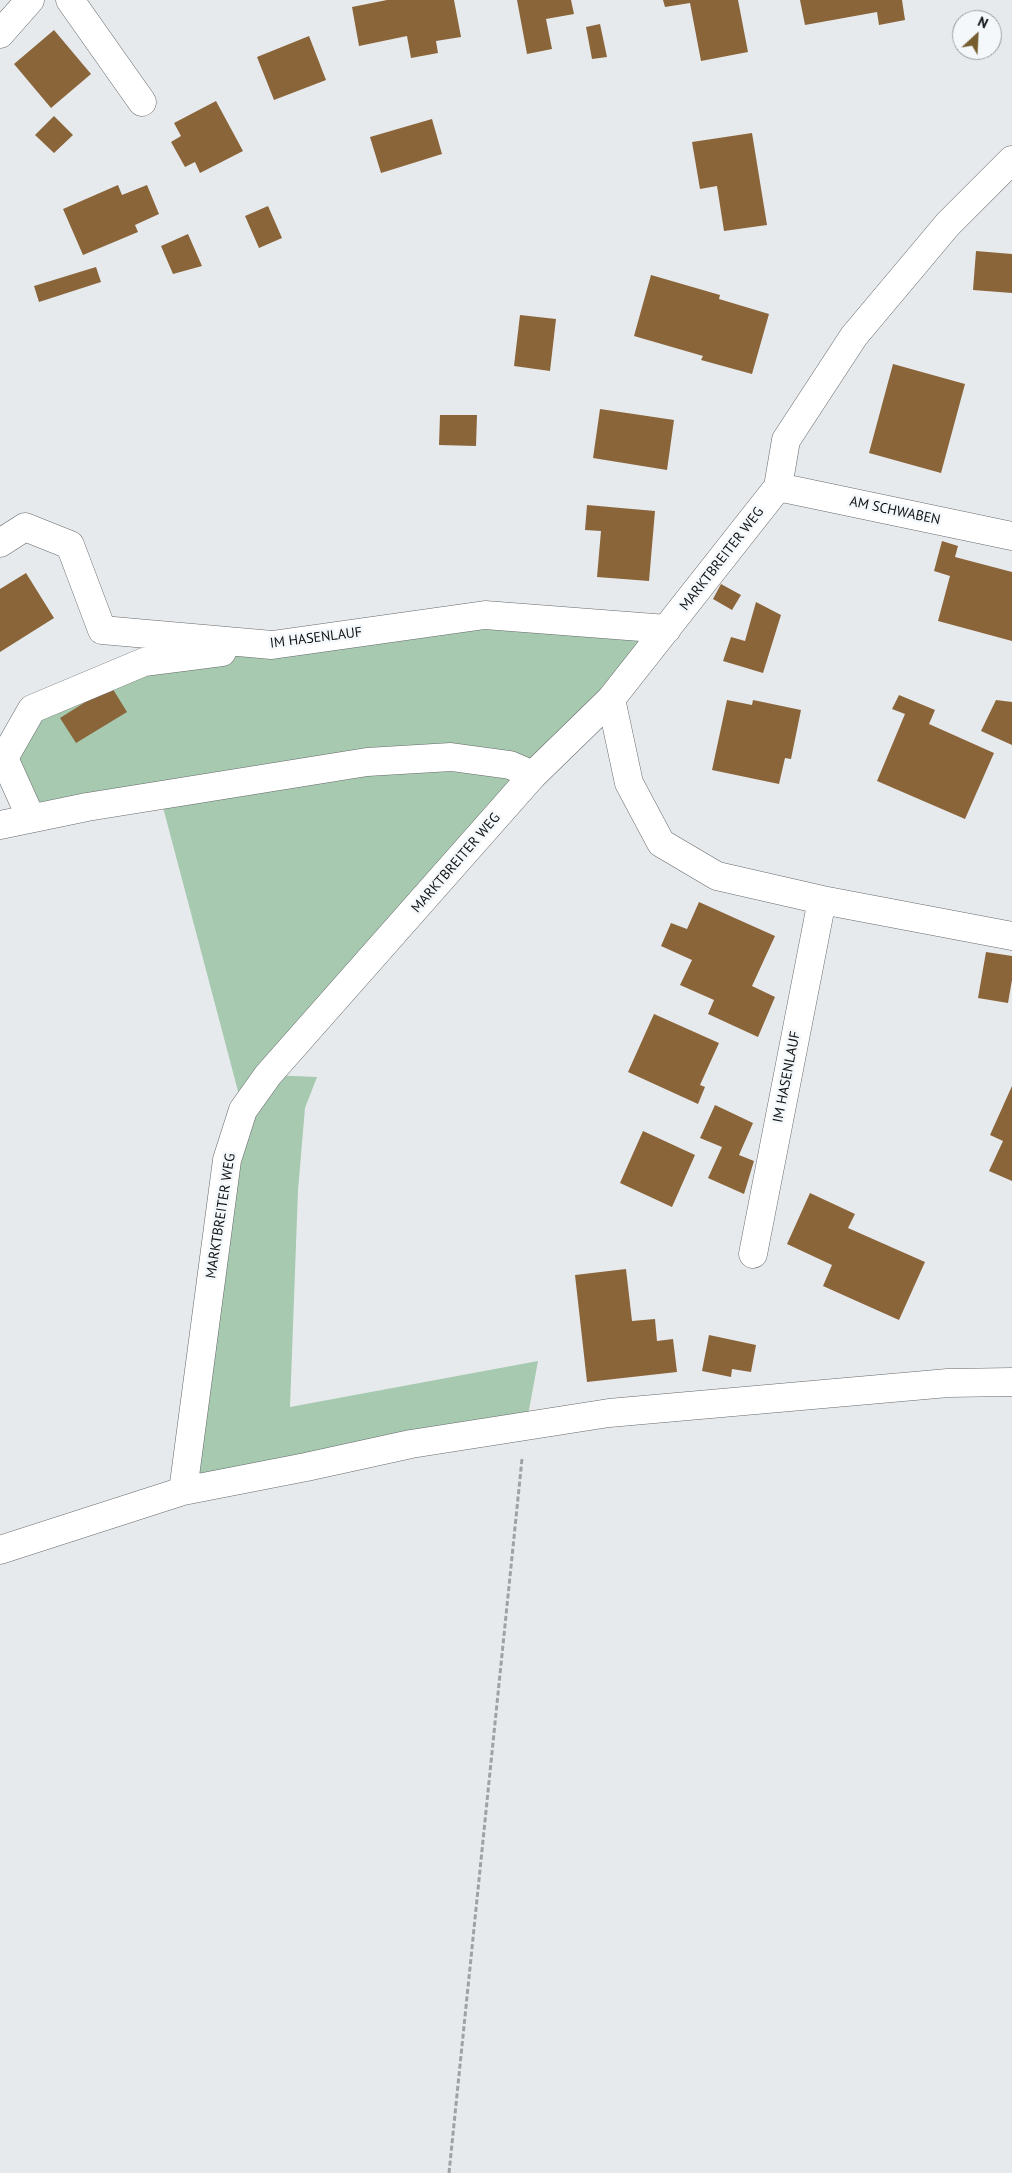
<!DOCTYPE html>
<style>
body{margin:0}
#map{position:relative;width:1012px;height:2173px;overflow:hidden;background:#e7eaed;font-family:"PT Sans",sans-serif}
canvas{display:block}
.north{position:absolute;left:952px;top:10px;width:50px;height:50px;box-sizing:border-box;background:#f4f8fb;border:1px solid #999c9e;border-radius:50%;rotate:25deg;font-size:14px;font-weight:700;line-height:20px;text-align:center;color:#111213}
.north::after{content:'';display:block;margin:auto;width:18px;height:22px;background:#765d2e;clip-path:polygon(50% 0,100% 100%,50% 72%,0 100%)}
</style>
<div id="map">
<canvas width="1012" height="2173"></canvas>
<div class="north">N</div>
</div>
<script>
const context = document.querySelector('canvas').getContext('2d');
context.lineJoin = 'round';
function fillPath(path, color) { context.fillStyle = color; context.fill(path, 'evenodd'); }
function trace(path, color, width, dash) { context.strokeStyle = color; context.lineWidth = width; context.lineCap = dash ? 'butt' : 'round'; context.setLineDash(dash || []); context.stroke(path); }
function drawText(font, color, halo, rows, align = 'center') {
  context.font = font + ' "PT Sans",sans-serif'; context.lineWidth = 5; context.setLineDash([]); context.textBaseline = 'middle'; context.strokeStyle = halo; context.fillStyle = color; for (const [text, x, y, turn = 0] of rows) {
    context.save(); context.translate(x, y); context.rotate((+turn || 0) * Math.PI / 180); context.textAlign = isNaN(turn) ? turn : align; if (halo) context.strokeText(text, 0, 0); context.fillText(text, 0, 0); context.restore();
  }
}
fillPath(new Path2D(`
 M485,615L667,629L268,1075L317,1077L305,1108L298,1190L290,1407L538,1361L526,1426L183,1491L243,1110L160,796L31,818L4,758L32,709L144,662Z`), '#a6c9af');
fillPath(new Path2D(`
 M387,0H454L461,37L436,41L438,53L411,58L407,36L359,46L352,7Z
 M517,0H571L574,14L546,19L552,49L527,54Z
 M663,0H738L748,52L701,61L690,3L665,7Z
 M800,0H902L905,20L879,25L877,12L805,25Z
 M600,24L607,57L592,59L586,27Z
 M54,30L91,74L51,108L14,64Z
 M309,36L326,80L274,100L257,57Z
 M216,101L243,151L200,173L195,162L185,167L171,142L181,136L174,123Z
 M54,116L73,135L54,153L35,135Z
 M432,119L442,154L381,173L370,137Z
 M752,133L767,225L724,231L717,186L700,189L692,142Z
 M118,185L122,195L147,185L159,214L135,225L138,232L83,255L63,209Z
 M268,206L282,238L259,248L245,216Z
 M188,234L202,266L173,274L161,246Z
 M976,251L1012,254V293L973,290Z
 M96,267L101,282L39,302L34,286Z
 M651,275L720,295L719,299L769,314L752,374L701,360L703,356L634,336Z
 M520,315L556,319L550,371L514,366Z
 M893,364L965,384L941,473L869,453Z
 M600,409L674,420L667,470L593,458Z
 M440,415H477L476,446L439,445Z
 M587,505L655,511L649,581L597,577L601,531L585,530Z
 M942,541L958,546L955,557L1012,572V641L938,621L950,576L934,571Z
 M26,573L54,618L0,652V589Z
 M721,584L741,595L732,610L713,599Z
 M756,602L781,615L763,673L723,661L731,637L745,641Z
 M111,686L127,712L76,743L60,718Z
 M899,695L935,710L929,724L994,753L965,819L877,781L905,714L892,709Z
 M727,700L752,705L753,700L801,710L791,759L785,758L779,784L712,770Z
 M996,700L1012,702V745L981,731Z
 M699,902L775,936L752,986L775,997L758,1037L708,1014L714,1000L680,985L692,960L661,946L671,923L687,929Z
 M986,952L1012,956V980L1008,1003L978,998Z
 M654,1014L719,1043L700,1085L705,1087L698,1104L628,1072Z
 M1012,1086V1181L989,1171L1003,1141L990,1135Z
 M715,1105L753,1123L739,1155L754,1161L744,1194L708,1178L722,1147L700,1138Z
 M643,1131L695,1155L672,1207L620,1183Z
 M810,1193L855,1214L848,1228L925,1262L899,1320L823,1286L832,1265L787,1244Z
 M626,1269L632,1321L655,1319L657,1341L673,1339L677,1372L587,1382L575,1275Z
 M709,1335L756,1345L751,1372L732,1369L731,1377L702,1371Z`), '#8b653a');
const minor = new Path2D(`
 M70,0L142,102
 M0,34L30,0
 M778,487L1012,536
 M0,543L25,527L70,545L102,630L272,645L485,615L667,629
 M611,699L629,783L661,843L717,876L822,900L1012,936
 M31,818L4,758L32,709L144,662L222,652
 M0,825L87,807L367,762L451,757L510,765L533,775
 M753,1254L822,900
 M183,1491L227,1160L243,1110L268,1075L533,775L611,699L778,487L786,440L854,336L948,224L1012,160
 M0,1550L183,1491L306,1467L411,1444L609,1413L948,1383L1012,1382`);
trace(minor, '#66696b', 29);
trace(new Path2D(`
 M449,2173L522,1459`), '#9fa1a4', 3, [5, 2.5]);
trace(minor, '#fff', 28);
drawText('14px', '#111213', '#f4f8fb', [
 ["AM SCHWABEN",895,511,12],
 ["MARKTBREITER WEG",722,559,-52],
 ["IM HASENLAUF",316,638,-7],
 ["MARKTBREITER WEG",456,863,-49],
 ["IM HASENLAUF",787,1077,-79],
 ["MARKTBREITER WEG",221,1216,-81]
]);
</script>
